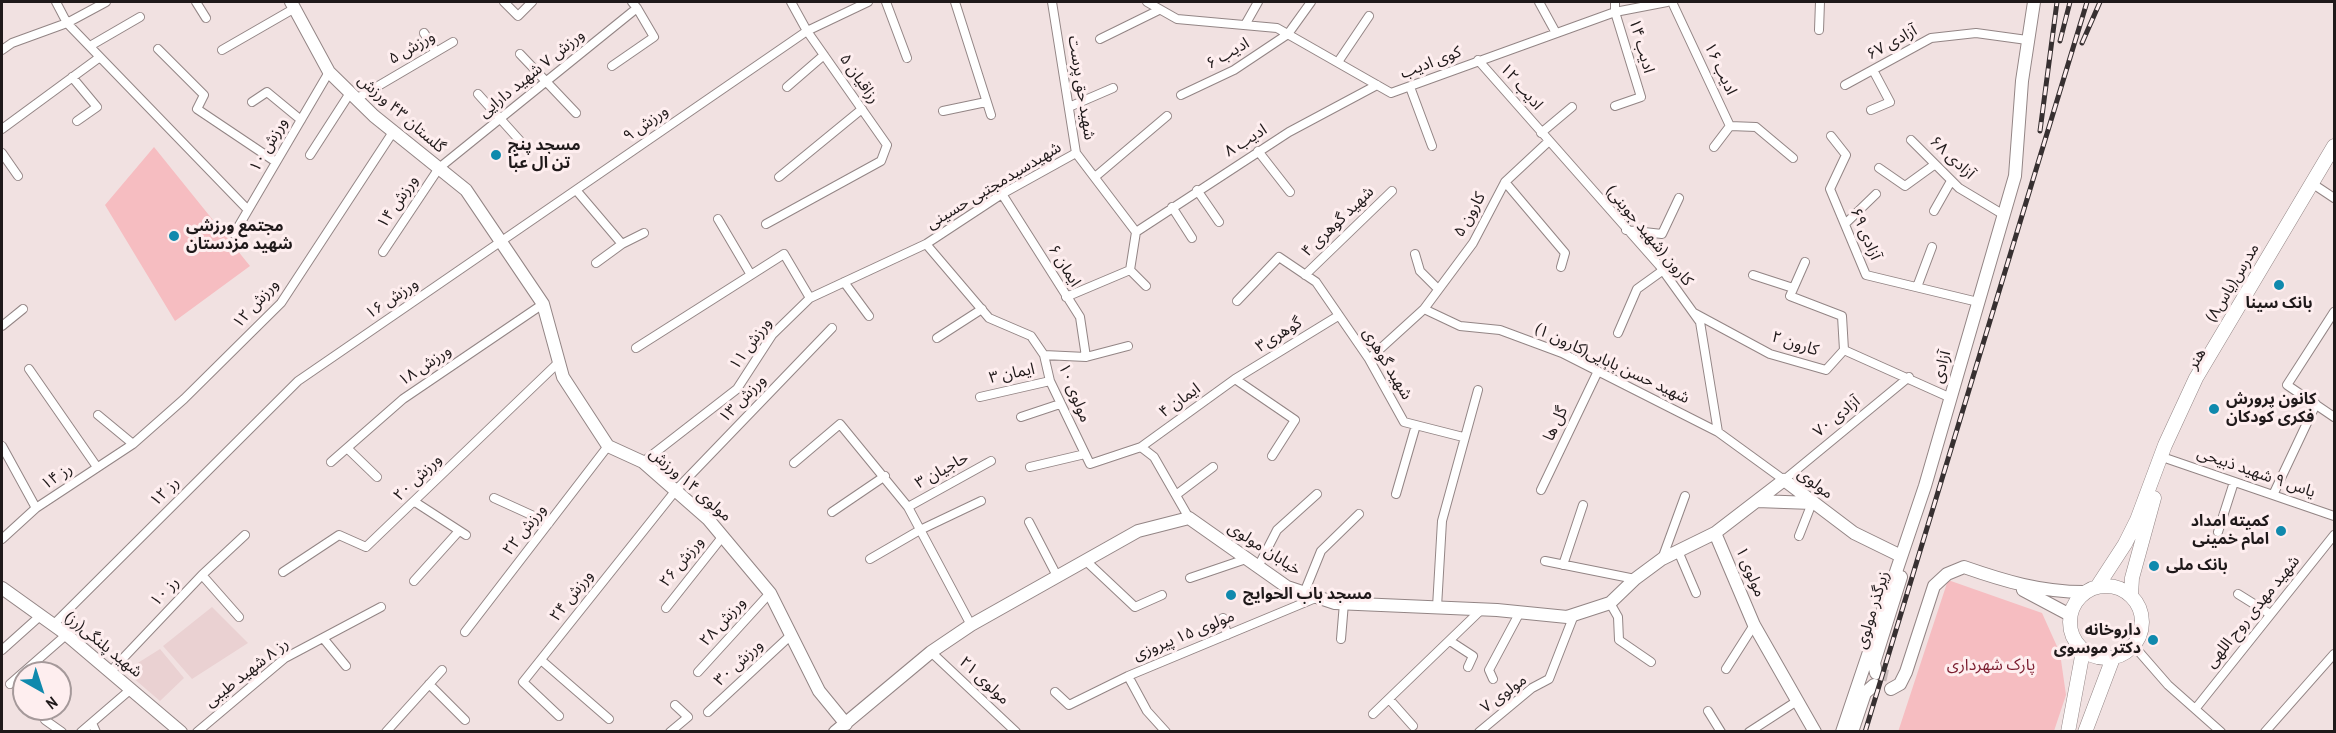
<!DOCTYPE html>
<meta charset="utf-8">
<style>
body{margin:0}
#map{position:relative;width:2336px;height:733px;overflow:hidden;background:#f1e1e1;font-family:"Archivo Narrow",sans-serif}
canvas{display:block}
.frame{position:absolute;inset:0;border:3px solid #1f191a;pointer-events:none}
.north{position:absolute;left:12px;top:661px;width:60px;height:60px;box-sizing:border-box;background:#feeeef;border:2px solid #a5999a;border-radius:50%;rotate:141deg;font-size:16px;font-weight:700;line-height:24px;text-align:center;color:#1f191a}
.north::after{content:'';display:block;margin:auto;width:21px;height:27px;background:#1089ad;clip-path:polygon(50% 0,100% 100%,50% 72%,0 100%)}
</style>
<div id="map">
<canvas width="2336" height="733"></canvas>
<div class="frame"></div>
<div class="north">N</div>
</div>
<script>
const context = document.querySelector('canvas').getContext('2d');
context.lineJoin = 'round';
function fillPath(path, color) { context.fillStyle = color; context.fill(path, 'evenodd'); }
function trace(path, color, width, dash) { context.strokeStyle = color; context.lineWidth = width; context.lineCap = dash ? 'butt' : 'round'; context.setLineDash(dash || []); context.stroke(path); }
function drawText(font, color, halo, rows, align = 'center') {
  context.font = font + ' "Archivo Narrow","Noto Sans Arabic",sans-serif'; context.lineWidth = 6; context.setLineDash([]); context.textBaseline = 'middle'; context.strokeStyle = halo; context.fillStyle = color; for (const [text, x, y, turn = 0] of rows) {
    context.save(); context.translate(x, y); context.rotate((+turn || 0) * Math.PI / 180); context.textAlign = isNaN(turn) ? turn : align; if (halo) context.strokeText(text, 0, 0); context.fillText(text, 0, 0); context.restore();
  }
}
fillPath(new Path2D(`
 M212,607L248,643L192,679L163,646Z
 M160,649L184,678L160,701L125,671Z`), '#ead1d2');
fillPath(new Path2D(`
 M154,147L250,266L175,321L105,205Z
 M1948,580L2042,613L2060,653L2066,695L2054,731L1898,732Z`), '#f6bdc1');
trace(new Path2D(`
 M1876,673L1893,677`), '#c7b9b9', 12, [12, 6]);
const street = new Path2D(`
 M56,2L67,23L248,210
 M196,2L206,18
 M504,2L518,16L532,2
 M886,2L907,58
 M955,2L991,115
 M1052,2L1076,153L1136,232
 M1147,2L1177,19L1277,28L1391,93L1615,12L1667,2
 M1539,2L1556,33
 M1672,2L1730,126L1714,147
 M1245,25L1258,2
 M1819,30L1820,2
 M424,33L436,52
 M1100,39L1159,10
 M90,46L140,17
 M158,49L204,95L197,109L276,162
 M2,50L12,43L67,23L106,2
 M222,50L295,8
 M520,54L576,113
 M1478,60L1659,265L1700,322L1718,432L1784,480L1909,377
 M1338,62L1369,16
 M612,66L654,37L637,8
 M72,77L97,107L77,121
 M1845,85L1931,38L1976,33L2027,40
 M787,87L824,55
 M1410,87L1432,146
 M478,94L522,143
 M1181,95L1234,70L1288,34L1311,2
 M356,99L453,42
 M252,102L267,92L301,120
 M1615,106L1641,97L1615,12V2
 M1069,107L1113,88
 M1871,110L1890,102L1873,70
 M943,111L986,102
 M1730,126L1756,127L1793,158
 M2,129L100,57
 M1541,133L1572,107
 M1831,136L1846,155L1830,189L1866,275L1978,302
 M1911,140L1959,188L2004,215
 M1258,151L1290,192
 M2,153L18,176
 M310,155L350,93
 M1879,168L1905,186L1934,165
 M779,177L862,109
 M1095,177L1167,116
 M1505,182L1565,253L1561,267
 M2316,186L2334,198
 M576,190L622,244
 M1197,190L1219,222
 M1002,194L1080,317L1086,357L1044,355
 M1172,207L1192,238
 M1934,211L1951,181
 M718,219L751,275
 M766,224L881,161L887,145L807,31L791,2
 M1845,224L1876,194
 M1626,230L1662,234L1679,198
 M1136,232L1289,132L1377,85
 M234,234L329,72
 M926,244L989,318L1031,336L1044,355L1050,381L1090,464L1141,447L1154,457L1189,518
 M383,252L439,168L637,8L632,2
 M1415,254L1420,271L1438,289
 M1805,262L1790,296L1842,316L1844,350
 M596,263L622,244L644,233
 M1130,270L1146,286
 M1305,275L1392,191
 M1753,275L1793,288
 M844,282L869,316
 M1917,287L1932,247
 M1066,297L1130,270L1136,232
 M1237,301L1279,257L1316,282L1369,359L1404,422L1463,437
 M1424,309L1460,326L1500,330L1562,353L1718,432
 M2334,312L2287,385L2334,417
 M1694,313L1770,354L1826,370L1844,350L1951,398
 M2,326L23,309
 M1618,333L1637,289L1662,271
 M937,338L982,309
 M636,348L784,254L810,298
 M1086,357L1128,346
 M1369,359L1424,309L1473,243L1505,182L1549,141
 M29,369L97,467
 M1235,379L1295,420L1272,456
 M980,397L1050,381
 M98,415L133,444
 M1021,417L1060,404
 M2,446L36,508
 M1141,447L1235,379L1338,316
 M348,449L377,477
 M2168,459L2334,516
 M331,462L403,399L543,304
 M643,462L737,389L772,335L810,298L926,244L1002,194L1076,153
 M794,463L840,424L908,507L971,625
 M1030,467L1085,454
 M1541,490L1598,371
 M1396,494L1416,425
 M1176,495L1213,467
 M2273,495L2316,404
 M494,498L549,523
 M415,502L466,535
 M908,507L991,461
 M832,512L885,476
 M1029,522L1057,576
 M2218,532L2234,482
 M1799,536L1812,503
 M2,539L36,508L133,444L184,399L281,303L393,132
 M1678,551L1696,593
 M870,559L920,530L981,501
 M1662,559L1685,496
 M1085,560L1135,607L1162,595
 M1545,561L1635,579
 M1563,565L1583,505
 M1258,567L1277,530L1317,494
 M283,572L339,535L366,547L559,362
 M202,575L239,617
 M1190,578L1246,559
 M414,581L459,531
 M1304,593L1321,551L1359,514
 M2238,594L2270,614
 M1610,603L1618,617L1619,640L1651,662
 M1437,607L1442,521L1478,390
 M666,608L723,536
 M1223,618L1227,635
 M53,625L298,381L807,31L868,2
 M465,632L608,446
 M323,638L346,666
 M1341,639L1344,603
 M1450,641L1473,656L1468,667
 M2134,646L2168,685L2221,732
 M2,650L40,616
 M931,652L1016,732
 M541,660L609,719
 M1726,669L1754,625
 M110,672L202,575L245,535
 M698,672L770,593
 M1128,676L1147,711L1166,732
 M1493,679L1489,670L1520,612
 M10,684L66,635
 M429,684L465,720
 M1055,692L1069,705L1128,676L1318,597
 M1389,699L1413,726
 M2196,708L2334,535
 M1708,711L1721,732
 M708,712L791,635
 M1373,714L1482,609
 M559,716L523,682L676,490L832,328
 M45,720L62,732
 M92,723L96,732
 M81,732L131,689
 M197,732L285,658L381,607
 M386,732L442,670
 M670,732L688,717L675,705
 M1479,732L1532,688L1549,679L1574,615
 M1749,732L1797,701
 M2265,732L2334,654`);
const secondary = new Path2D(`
 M291,2L329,72L374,116L466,190L543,304L563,377L608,446L643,462L708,519L770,593L819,691L846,724
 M1757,501L1812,503
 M1715,533L1754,625L1815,732
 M2,588L62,631L181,732
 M2023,590L2070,615
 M1876,673L1874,663L1901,577
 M1891,689L1900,684L1906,672L1934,586L1947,574L1964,567C2004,581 2041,592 2084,592
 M835,732L931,652L971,625L1138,531L1189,518L1287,587L1335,603L1497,610L1567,617L1610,603L1635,579L1662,559L1715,533L1784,480L1854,533L1901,556
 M1842,732L1925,486L2015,176L2022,81L2034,2
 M1852,732L1865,693L1874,685`);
const primary = new Path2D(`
 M2070 622a36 36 0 1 1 72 0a36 36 0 1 1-72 0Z
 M2097,587L2125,544L2137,520L2165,445L2196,378L2334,146
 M2131,595L2132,578L2154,498
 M2068,732L2083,651
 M2085,732L2113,658`);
trace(street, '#938585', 10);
trace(secondary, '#938585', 14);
trace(primary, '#938585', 15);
trace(street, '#fff', 8);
trace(secondary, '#fff', 12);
trace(primary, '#fff', 14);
const rail = new Path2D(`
 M2060,41L2070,2
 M2082,43L2100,2
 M2040,131L2057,2
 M1865,732L2087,2`);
trace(rail, '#373031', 5);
trace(rail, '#feeeef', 3, [9]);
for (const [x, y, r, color] of [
 [496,155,6,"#1089ad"],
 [174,236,6,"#1089ad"],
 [2279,285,6,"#1089ad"],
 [2214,409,6,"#1089ad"],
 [2281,531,6,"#1089ad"],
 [2154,566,6,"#1089ad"],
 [1231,595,6,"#1089ad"],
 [2153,640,6,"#1089ad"]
]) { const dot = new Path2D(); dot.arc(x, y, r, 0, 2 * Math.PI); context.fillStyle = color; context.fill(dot); trace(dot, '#feeeef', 2); }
drawText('16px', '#1f191a', '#feeeef', [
 ["آزادی ۶۷",1892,43,-29],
 ["ادیب ۱۴",1641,46,74],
 ["ورزش ۵",412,48,-30],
 ["ادیب ۶",1228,54,-30],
 ["کوی ادیب",1431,63,-21],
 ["ادیب ۱۶",1720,69,65],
 ["ورزش ۷ شهید دارایی",532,74,-39],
 ["رزاقیان ۵",859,79,55],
 ["ادیب ۱۲",1521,87,49],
 ["شهید حق پرست",1081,88,81],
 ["گلستان ۴۳ ورزش",401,114,41],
 ["ورزش ۹",646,124,-35],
 ["ادیب ۸",1246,141,-32],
 ["ورزش ۱۰",269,145,-60],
 ["آزادی ۶۸",1952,158,43],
 ["شهیدسیدمجتبی حسینی",994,186,-31],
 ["ورزش ۱۴",398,202,-56],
 ["کارون ۵",1470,215,-61],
 ["شهید گوهری ۴",1338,222,-44],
 ["آزادی ۶۹",1865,234,67],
 ["کارون (شهید جوینی)",1649,236,50],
 ["ایمان ۶",1064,266,58],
 ["مدرس(یاس۸)",2233,283,-59],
 ["ورزش ۱۶",392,299,-34],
 ["ورزش ۱۲",256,304,-48],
 ["گوهری۳",1279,335,-32],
 ["ورزش ۱۱",751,344,-54],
 ["کارون ۲",1795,344,18],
 ["هنر",2197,359,-60],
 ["شهید گوهری",1387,364,59],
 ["شهید حسن بابایی(کارون ۱)",1612,364,25],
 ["ورزش ۱۸",425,366,-34],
 ["آزادی",1942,367,-75],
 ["ایمان ۳",1012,374,-12],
 ["مولوی ۱۰",1074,393,68],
 ["ورزش ۱۳",743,399,-46],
 ["ایمان ۴",1180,401,-36],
 ["آزادی ۷۰",1837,417,-39],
 ["گل ها",1556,424,-65],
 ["حاجیان ۳",942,471,-29],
 ["یاس ۹ شهید ذبیحی",2256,473,19],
 ["رز ۱۴",57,477,-34],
 ["ورزش ۲۰",418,478,-44],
 ["مولوی",1815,484,37],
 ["مولوی ۱۴ ورزش",690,485,41],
 ["رز ۱۲",165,492,-45],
 ["ورزش ۲۲",525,530,-52],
 ["خیابان مولوی",1264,549,33],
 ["ورزش ۲۶",682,562,-51],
 ["مولوی ۱",1750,572,67],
 ["رز ۱۰",165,592,-47],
 ["ورزش ۲۴",572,596,-52],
 ["زیرگذر مولوی",1873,610,-73],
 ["شهید مهدی روح اللهی",2253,612,-51],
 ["ورزش ۲۸",723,622,-48],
 ["مولوی ۱۵ پیروزی",1184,636,-22],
 ["شهید پلنگی(رز)",103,645,39],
 ["ورزش ۳۰",739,663,-43],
 ["رز ۸ شهید طیبی",247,673,-38],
 ["مولوی ۲۱",984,681,43],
 ["مولوی ۷",1504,694,-37]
]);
drawText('bold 16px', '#1f191a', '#feeeef', [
 ["مسجد پنج",508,146],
 ["تن ال عبا",508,164],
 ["مجتمع ورزشی",186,227],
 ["شهید مزدستان",186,245],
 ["بانک سینا",2279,304,"center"],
 ["کانون پرورش",2226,400],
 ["فکری کودکان",2226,418],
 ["کمیته امداد",2269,522,"right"],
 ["امام خمینی",2269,540,"right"],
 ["بانک ملی",2166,566],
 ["مسجد باب الحوایج",1243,595],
 ["داروخانه",2141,631,"right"],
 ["دکتر موسوی",2141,649,"right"]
], 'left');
drawText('16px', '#7a1c2e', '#feeeef', [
 ["پارک شهرداری",1991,666]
]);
</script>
